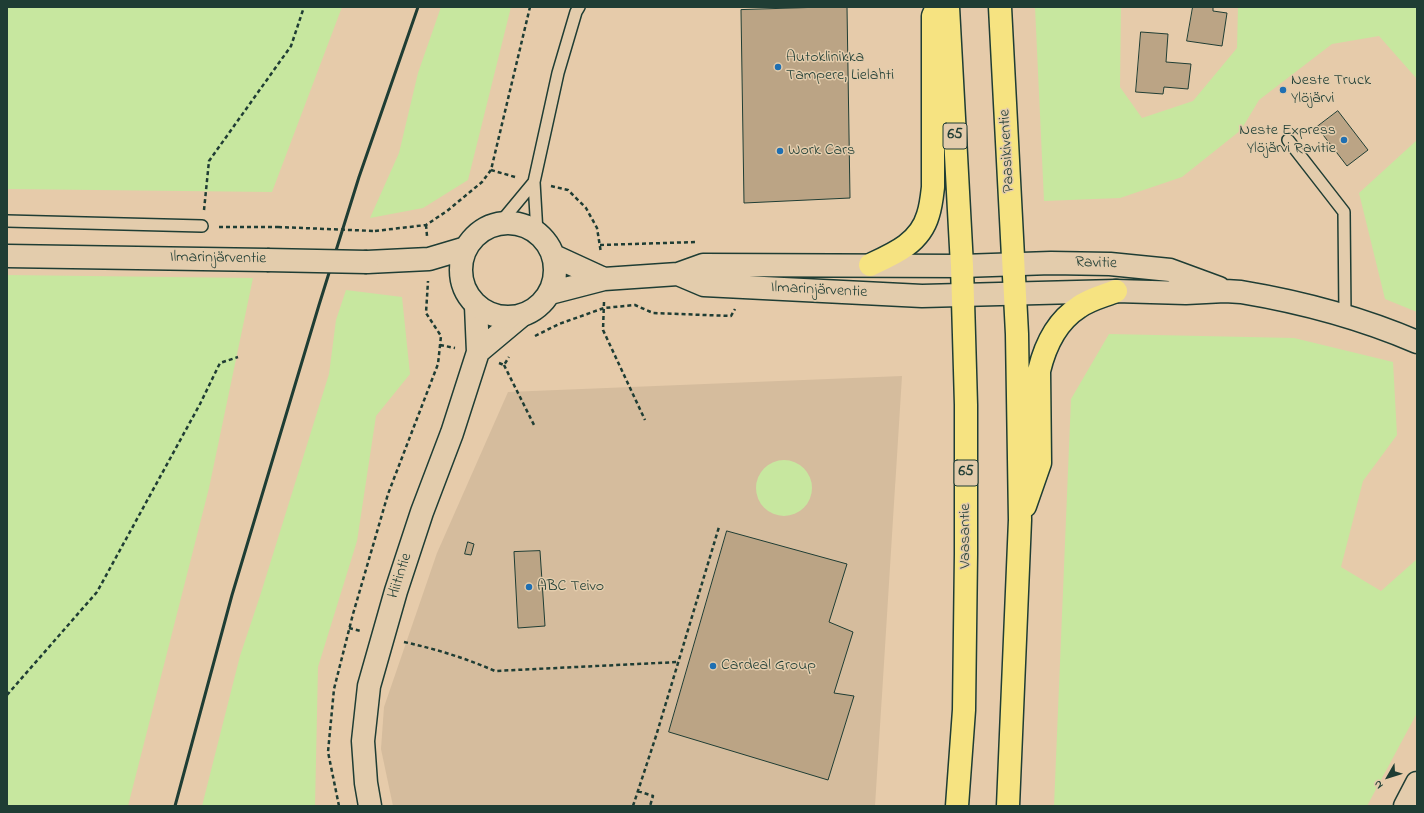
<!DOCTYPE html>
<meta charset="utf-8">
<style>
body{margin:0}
#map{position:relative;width:1424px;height:813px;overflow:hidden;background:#e6cbaa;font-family:"Indie Flower",sans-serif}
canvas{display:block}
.frame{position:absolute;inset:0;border:8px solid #1f3d34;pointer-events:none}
.north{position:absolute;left:1368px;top:757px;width:40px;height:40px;-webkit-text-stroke:3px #e3ccac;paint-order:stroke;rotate:231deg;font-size:11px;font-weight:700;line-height:16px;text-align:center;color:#1f3d34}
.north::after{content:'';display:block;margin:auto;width:14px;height:18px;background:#1f3d34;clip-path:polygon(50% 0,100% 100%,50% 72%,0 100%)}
</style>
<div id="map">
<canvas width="1424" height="813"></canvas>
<div class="frame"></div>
<div class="north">N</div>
</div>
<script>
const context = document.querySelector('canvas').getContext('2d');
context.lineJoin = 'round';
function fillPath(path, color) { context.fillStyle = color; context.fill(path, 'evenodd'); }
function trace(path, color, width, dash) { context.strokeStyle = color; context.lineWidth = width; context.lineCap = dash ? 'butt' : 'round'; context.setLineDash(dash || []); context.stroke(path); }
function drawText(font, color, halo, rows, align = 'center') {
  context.font = font + ' "Indie Flower",sans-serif'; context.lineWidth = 3; context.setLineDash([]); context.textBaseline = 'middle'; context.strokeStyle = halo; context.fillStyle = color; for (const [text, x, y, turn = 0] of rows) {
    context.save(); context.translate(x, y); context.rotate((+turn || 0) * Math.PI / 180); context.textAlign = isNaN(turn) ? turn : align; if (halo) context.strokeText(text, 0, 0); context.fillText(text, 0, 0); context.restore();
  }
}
fillPath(new Path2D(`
 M902,376L875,806H393L381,749L384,707L437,553L508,392Z`), '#d5bc9d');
fillPath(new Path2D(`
 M7,7H342L272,192L7,189Z
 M441,7H511L468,180L423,208L370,218L399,153L418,73Z
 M1035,7H1121L1120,87L1142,118L1193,101L1237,48L1238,7H1417V79L1379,36L1332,44L1259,100L1241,130L1182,177L1120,198L1044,201Z
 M1417,140V312L1385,299L1359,193Z
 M7,275L253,278L209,488L128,806H7Z
 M346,290L402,297L410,374L376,416L357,541L318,667L315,806H202L240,656L260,596L329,374L336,320Z
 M1109,334L1294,338L1393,362L1397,435L1363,481L1341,567L1381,591L1417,559V713L1367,806H1054L1071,399Z
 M756 488a28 28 0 1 1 56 0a28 28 0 1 1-56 0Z`), '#c7e79f');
const building = new Path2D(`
 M824,7H847L850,198L744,203L741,10Z
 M1193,7H1213V11L1227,13L1222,46L1187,41Z
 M1141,32L1168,34L1166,62L1191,64L1188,89L1164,87L1163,94L1136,92Z
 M1338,111L1368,150L1347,166L1317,127Z
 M727,531L847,564L829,622L853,632L834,693L854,696L828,780L669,732Z
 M468,542L474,544L471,555L465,554Z
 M540,551L545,626L518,628L514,552Z`);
fillPath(building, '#bba485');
trace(building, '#1f3d34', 1);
const lane = new Path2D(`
 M1288,140L1344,212L1345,315
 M7,221L202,226
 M500,223L534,182
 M537,233L534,182L558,73L576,12L579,7`);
const street = new Path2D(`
 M478,352L521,316
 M370,806L366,783L363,741L369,686L396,591L422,512L452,433L478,352L476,306`);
const secondary = new Path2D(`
 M461 270a47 47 0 1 1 94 0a47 47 0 1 1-94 0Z
 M7,256L267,260
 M554,256L604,279
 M367,262L429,259L466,248
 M678,274L704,285L922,296L1116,291L1186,293L1225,291L1241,292C1301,302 1361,318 1417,342
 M550,293L604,279L678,274L703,265L962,266L1051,263L1110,264L1170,270L1219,288
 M1405,806L1417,783`);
const highway = new Path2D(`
 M948,7L962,266L966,405V554L964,710L957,806
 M1000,7L1017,334L1020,520L1008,806
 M870,265C894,254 920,243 928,215C931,206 932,196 933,187V16L937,7
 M1025,506L1040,463L1039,371C1045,346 1057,321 1079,307C1090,299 1104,296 1116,291`);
trace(lane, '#1f3d34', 14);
trace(street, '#1f3d34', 25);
trace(secondary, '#1f3d34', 25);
trace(highway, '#1f3d34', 25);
trace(new Path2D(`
 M491,170L515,177
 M551,186L568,190L586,208L597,228L601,253
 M204,210L209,161L291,46L304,7
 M426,225L427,236
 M219,227H278
 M375,231L426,225L447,211L482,182L491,170L530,7
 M600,245L696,242
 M604,302L603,330L645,420
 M535,336L559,324L604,308L635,305L653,313L731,316L735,309
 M440,345L455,348
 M499,363L504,365L509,357
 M504,365L535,427
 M349,628L361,631
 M404,642C436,649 465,658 495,671L678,662
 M7,695L97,592L200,404L220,363L238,357
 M638,791L653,796L650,806
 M339,806L328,752L334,689L353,614L388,494L438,364L441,336L426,313L428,281
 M633,806L656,736L719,527`), '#1f3d34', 2.5, [4, 3]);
trace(lane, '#e3ccac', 11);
trace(street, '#e3ccac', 22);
trace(secondary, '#e3ccac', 22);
trace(highway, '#f6e381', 22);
trace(new Path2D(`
 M175,806L232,595L319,305L359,177L418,7`), '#1f3d34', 3);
const secondaryBridge = new Path2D(`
 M267,260L367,262`);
trace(secondaryBridge, '#1f3d34', 25, []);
trace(new Path2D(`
 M278,227L375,231`), '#1f3d34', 2.5, [4, 3]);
trace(secondaryBridge, '#e3ccac', 22);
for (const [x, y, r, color] of [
 [778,67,4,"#1f6fb2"],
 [1283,90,4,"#1f6fb2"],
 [1344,140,4,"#1f6fb2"],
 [780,151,4,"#1f6fb2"],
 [529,587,4,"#1f6fb2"],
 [713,666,4,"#1f6fb2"]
]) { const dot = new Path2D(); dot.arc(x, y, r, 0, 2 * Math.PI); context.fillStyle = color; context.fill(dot); trace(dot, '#e3ccac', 1.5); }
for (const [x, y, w] of [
 [955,136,24],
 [966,473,24]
]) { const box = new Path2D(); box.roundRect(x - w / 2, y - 13, w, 26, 3); context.fillStyle = '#e3ccac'; context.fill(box); trace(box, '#1f3d34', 1); }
drawText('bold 15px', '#1f3d34', null, [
 ["65",955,136],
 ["65",966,473]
]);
drawText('16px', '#1f3d34', '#e3ccac', [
 ["Autoklinikka",786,58],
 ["Tampere, Lielahti",786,76],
 ["Neste Truck",1291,81],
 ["Ylöjärvi",1291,99],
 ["Neste Express",1336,131,"right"],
 ["Ylöjärvi Ravitie",1336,149,"right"],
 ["Work Cars",788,151],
 ["ABC Teivo",537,587],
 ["Cardeal Group",721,666]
], 'left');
drawText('16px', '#1f3d34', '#e3ccac', [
 ["Paasikiventie",1008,151,-93],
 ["Ilmarinjärventie",218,259,1],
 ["Ravitie",1096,264,2],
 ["Ilmarinjärventie",819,291,3],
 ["Vaasantie",966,536,-90],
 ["Hiitintie",401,576,-72]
]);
</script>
